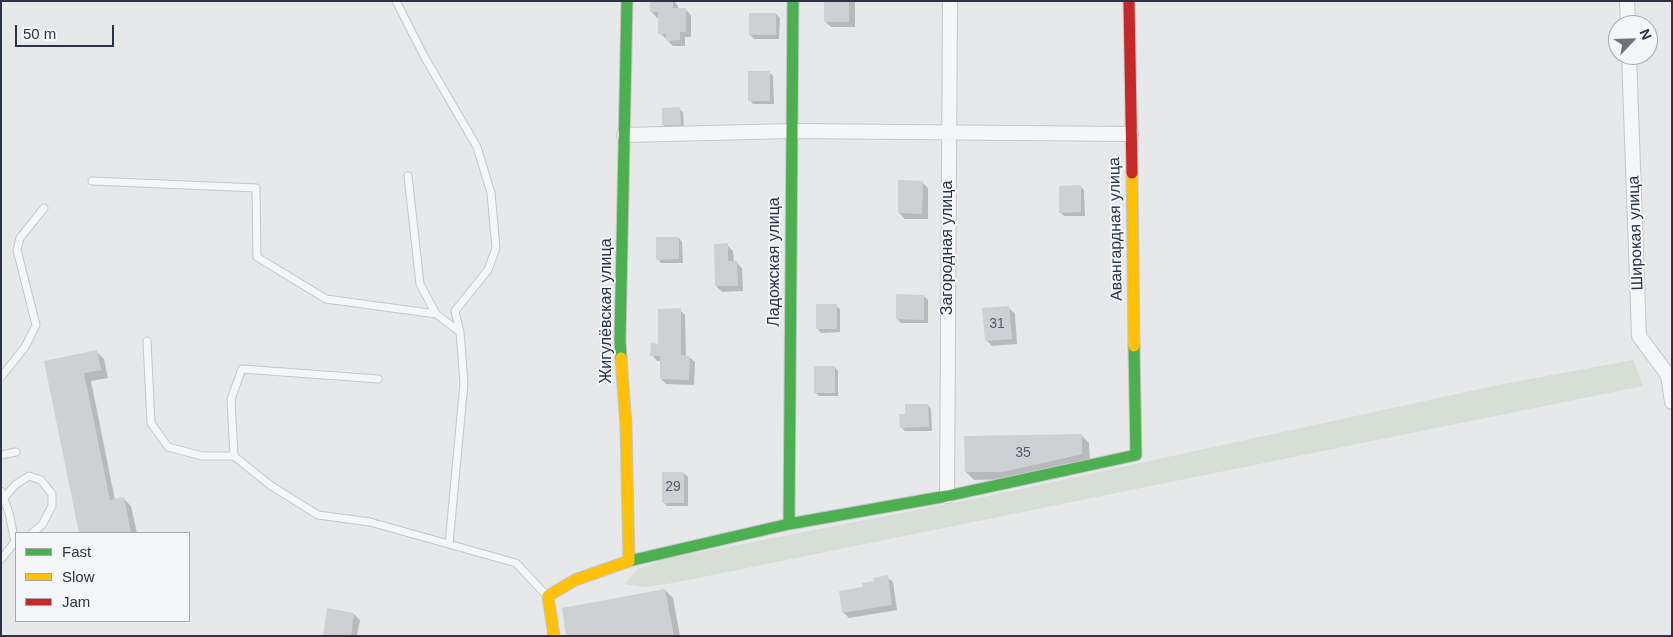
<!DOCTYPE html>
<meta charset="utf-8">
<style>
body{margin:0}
#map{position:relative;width:1673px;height:637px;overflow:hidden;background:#e6e8ea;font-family:Arial,sans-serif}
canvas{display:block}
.frame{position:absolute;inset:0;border:2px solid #2b3445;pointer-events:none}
.legend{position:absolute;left:15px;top:532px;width:175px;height:90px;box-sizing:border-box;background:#f4f6f9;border:1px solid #a4a8b1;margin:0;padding:6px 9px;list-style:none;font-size:15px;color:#2b3445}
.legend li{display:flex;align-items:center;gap:10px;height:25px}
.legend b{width:25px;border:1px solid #a4a8b1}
.north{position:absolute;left:1608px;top:15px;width:50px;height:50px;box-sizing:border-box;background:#f4f6f9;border:1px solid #a4a8b1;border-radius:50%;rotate:66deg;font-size:14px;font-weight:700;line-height:20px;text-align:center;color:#2b3445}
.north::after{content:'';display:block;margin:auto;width:18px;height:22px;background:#6c737f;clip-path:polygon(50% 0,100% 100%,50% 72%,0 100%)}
.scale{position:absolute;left:15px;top:25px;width:99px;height:22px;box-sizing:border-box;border:2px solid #2b3445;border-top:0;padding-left:6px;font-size:15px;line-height:18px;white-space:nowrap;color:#2b3445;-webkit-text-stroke:4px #f4f6f9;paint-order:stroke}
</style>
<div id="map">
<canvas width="1673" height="637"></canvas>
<div class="frame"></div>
<ul class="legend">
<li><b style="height:6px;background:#4caf50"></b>Fast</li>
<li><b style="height:6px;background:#ffc107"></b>Slow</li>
<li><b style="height:6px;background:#c62828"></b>Jam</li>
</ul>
<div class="north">N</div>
<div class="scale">50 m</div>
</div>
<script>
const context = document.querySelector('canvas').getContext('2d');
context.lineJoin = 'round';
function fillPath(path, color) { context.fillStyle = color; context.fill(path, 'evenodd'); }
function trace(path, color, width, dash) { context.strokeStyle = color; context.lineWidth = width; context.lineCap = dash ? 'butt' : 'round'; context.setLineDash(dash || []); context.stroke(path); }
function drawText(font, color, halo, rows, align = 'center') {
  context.font = font + ' Arial,sans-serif'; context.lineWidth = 4; context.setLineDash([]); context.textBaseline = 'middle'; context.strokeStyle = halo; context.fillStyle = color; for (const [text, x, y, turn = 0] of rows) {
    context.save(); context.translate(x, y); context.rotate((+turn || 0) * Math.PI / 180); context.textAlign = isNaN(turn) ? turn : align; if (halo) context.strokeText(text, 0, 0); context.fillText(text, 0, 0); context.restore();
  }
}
fillPath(new Path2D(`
 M1633,360L1643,386L673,583L645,587L624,584L638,569L665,559L984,497L1498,385Z`), '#d6ded6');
fillPath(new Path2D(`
 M651,1H674L678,6V9H685L691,15V37H685V46H673L660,33V18H657L652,12Z
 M825,1H855V27H831L825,21Z
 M776,14L780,18L779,39H754L750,35Z
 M770,73L773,76L774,104H753L750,100Z
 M679,109L683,112L684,128L667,129L664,125Z
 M922,182L928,188V219H905L899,213Z
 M1081,187L1084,190L1085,216H1064L1060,212Z
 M679,238L682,242L683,263H661L658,259Z
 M727,245L733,251L734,262H736L742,268L743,291L722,292L716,286Z
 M924,296L928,300V323H901L897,319Z
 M836,306L840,309V332L821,333L818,329Z
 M1009,308L1015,314L1017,344L992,346L986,340Z
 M680,310L685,315L686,357H689L695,362L694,385L666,384L661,379V361H657L652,355Z
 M96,351L104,359L108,378L91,381L115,500L123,498L131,506L137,533H80L45,362Z
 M835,367L838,371V396H819L815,392Z
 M928,405L931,409L932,431H905L901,427L906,415Z
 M1081,435L1089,443L1090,462L1011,479L974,480L966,472Z
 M684,473L688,477V506H667L663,502Z
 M887,577L893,582L897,610L849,618L843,612L864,588Z
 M665,590L673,598L680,636H567Z
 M354,614L360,620L357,636H324Z`), '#0003');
fillPath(new Path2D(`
 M650,1H673V8H686V32H680V40L666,41V34H658V12H650Z
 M824,1H849V22H824Z
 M749,13H776V35H749Z
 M748,71H770V101H748Z
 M680,107L681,125H662V108Z
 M898,180L923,181L922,214L898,213Z
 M1081,185V212L1059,213V186Z
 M656,237H679V259L656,260Z
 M728,243V261H737L738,286H715L714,244Z
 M896,294L924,295V320L896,319Z
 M816,304H837V329H816Z
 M1009,306L1012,339L985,341L982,308Z
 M681,308V355L690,356L689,380L660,379V356H650L651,343L658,344V309Z
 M97,350L101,370L84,373L110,500L124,497L131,533H79L44,361Z
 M814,366H835V393H814Z
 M905,404H928L929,427L900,428L899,414H905Z
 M1082,434V454L1003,472H965L964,436Z
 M662,472H684V503H662Z
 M888,575L892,605L842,613L839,591L863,587L862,583L874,581L873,578Z
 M665,589L674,636H566L562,608Z
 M327,608L354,613L351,636H323Z`), '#ced0d3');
const lane = new Path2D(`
 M396,1L424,56L477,147L491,193L496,248L488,270L455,311L460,332
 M408,176L420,284L436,314L460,332L464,383L449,544
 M92,181L256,188L257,257L326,299L436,314
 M147,341L151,423L168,447L202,456H234
 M1,377L25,347L36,325L17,250L20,238L44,208
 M378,379L242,369L231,399L234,456L270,485L318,515L370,522L516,563L547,596
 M1,455L16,452
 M1,491L9,513L15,542L1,559
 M4,498L15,485L29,476L41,480L52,494V506L42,525L32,533`);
const street = new Path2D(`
 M1627,1L1628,25
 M1629,55L1639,336L1668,375L1672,402
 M624,135L792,131L1131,134
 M947,496L950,1`);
const fast = new Path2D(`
 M621,358L620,340L627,1
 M789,524L793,1
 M629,561L789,524L947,496L1136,455L1134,346`);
const slow = new Path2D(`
 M1132,173L1134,346
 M554,636L548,596L575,580L629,561L626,426L621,358`);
const jam = new Path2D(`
 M1129,1L1132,173`);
trace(lane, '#c4c6c8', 9);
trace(street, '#c4c6c8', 16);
trace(fast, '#c4c6c8', 13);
trace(slow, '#c4c6c8', 13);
trace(jam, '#c4c6c8', 13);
trace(lane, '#f5f6f7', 7);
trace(street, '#f5f6f7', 14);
trace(fast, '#4caf50', 11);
trace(slow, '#ffc107', 11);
trace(jam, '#c62828', 11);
drawText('14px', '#545c69', null, [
 ["31",997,324],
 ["35",1023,453],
 ["29",673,487]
]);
drawText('16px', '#2b3445', '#f4f6f9', [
 ["Авангардная улица",1116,229,-91],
 ["Широкая улица",1636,233,-92],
 ["Загородная улица",948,248,-90],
 ["Ладожская улица",775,262,-90],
 ["Жигулёвская улица",607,311,-90]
]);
</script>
